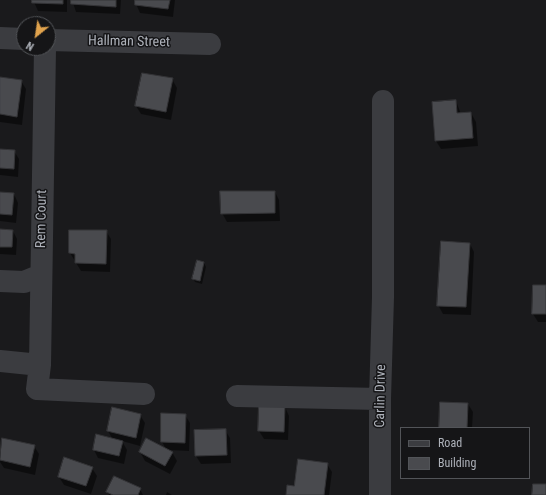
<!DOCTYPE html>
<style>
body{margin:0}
#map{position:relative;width:546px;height:495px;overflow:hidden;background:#1a1a1c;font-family:"Roboto Condensed",sans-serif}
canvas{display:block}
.legend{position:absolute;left:400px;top:427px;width:130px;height:52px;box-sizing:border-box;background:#151517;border:1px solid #525458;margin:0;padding:5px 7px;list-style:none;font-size:12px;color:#aeb2ba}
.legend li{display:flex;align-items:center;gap:8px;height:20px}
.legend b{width:20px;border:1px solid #525458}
.north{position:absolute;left:16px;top:16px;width:40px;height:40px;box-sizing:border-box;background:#151517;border:1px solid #525458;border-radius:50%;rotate:210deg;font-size:11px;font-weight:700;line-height:16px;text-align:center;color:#aeb2ba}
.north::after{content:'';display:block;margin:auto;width:14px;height:18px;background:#e1a34d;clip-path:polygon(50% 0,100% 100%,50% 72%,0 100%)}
</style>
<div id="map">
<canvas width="546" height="495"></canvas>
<ul class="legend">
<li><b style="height:5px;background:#3b3c40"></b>Road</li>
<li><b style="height:11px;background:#494a4e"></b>Building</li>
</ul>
<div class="north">N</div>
</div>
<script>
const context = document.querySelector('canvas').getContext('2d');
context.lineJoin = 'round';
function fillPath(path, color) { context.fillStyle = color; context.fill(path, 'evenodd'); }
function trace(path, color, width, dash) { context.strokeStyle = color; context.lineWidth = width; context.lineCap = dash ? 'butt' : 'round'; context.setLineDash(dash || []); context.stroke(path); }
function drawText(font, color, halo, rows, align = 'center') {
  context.font = font + ' "Roboto Condensed",sans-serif'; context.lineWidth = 3; context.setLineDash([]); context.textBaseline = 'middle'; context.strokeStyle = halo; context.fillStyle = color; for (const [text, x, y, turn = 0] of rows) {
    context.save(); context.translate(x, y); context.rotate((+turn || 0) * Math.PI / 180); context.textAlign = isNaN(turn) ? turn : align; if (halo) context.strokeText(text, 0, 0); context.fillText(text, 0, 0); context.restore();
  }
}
fillPath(new Path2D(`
 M33,0H67V12L38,11Z
 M72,0H121L120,14L76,12Z
 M136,0H175L173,17L140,13L136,4Z
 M0,78L21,81L26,89L22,125L0,122Z
 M172,79L177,88L171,120L141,114L136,106Z
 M456,101L461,114L471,113L476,122L478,146L441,149L436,141Z
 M0,150L14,151L19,159L18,177L0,175Z
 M275,192L279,200L280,221L227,222L222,213Z
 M0,193L14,194L18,203L16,223L0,221Z
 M0,230L13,231L17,239L16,255L0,254Z
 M70,231H106L111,239L110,272L81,271L70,253Z
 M470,244L474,252L471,315L443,314L438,305Z
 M204,263L206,267L202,284L195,282L193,278Z
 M546,286V322H538L533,314Z
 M468,404L473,412L472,428H440Z
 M285,407L289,416L288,440L264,439L259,431Z
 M140,415L145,423L140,446L122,441L127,450L124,464L98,458L94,450L113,440L108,431Z
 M185,415L190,423L189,451L168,450L172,452L177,461L170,474L145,461L140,452L166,449L162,442Z
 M225,430L230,438L231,463L201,464L196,456Z
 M3,439L34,446L39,454L35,475L4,468L0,462Z
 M327,464L332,472L329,495H287L295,487Z
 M92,468L97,476L91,494L64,485L59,477Z
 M140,489L143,495H109L107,492Z
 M167,492L172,495H166Z`), '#0007');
const building = new Path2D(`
 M32,0H63V4L32,3Z
 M71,0H116V7L71,4Z
 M135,0H170L168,9L135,5Z
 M142,73L173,78L166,112L135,106Z
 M0,77L22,80L17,117L0,114Z
 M456,100L457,113L471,112L473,138L435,141L432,102Z
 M0,149L15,150L14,169L0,168Z
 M220,191H275V213L221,214Z
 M0,192L14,193L12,215L0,214Z
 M0,229L13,230L12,247H0Z
 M69,230H107L106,264L75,263V254L69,253Z
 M441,241L470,243L466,307L437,306Z
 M197,260L204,262L200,281L192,279Z
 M533,285H546V314H532Z
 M440,402L468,403L467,428H439Z
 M259,405L285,406L284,432L258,431Z
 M112,407L141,414L136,438L107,431Z
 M161,413L186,414L185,443L161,442Z
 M226,429L227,455L195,456L194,430Z
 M96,434L123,441L119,456L93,450Z
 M2,438L35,445L30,467L0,460Z
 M146,438L173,452L165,466L139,452Z
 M64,457L93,467L86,486L58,477Z
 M298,459L328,463L324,495H286L287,485L294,486Z
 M114,476L141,488L138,495H113L106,492Z
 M533,484H546V495H532Z`);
fillPath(building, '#494a4e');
trace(building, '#343437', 1);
trace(new Path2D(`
 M0,38L24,39
 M48,40L210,44
 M45,48L40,365L37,389L144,394
 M0,281L24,282L41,275
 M0,361L40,365
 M237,396L380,399
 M380,495V399L383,297V101`), '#3b3c40', 22);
drawText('14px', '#aeb2ba', '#151517', [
 ["Hallman Street",129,42,1],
 ["Rem Court",42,219,-89],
 ["Carlin Drive",381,396,-89]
]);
</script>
